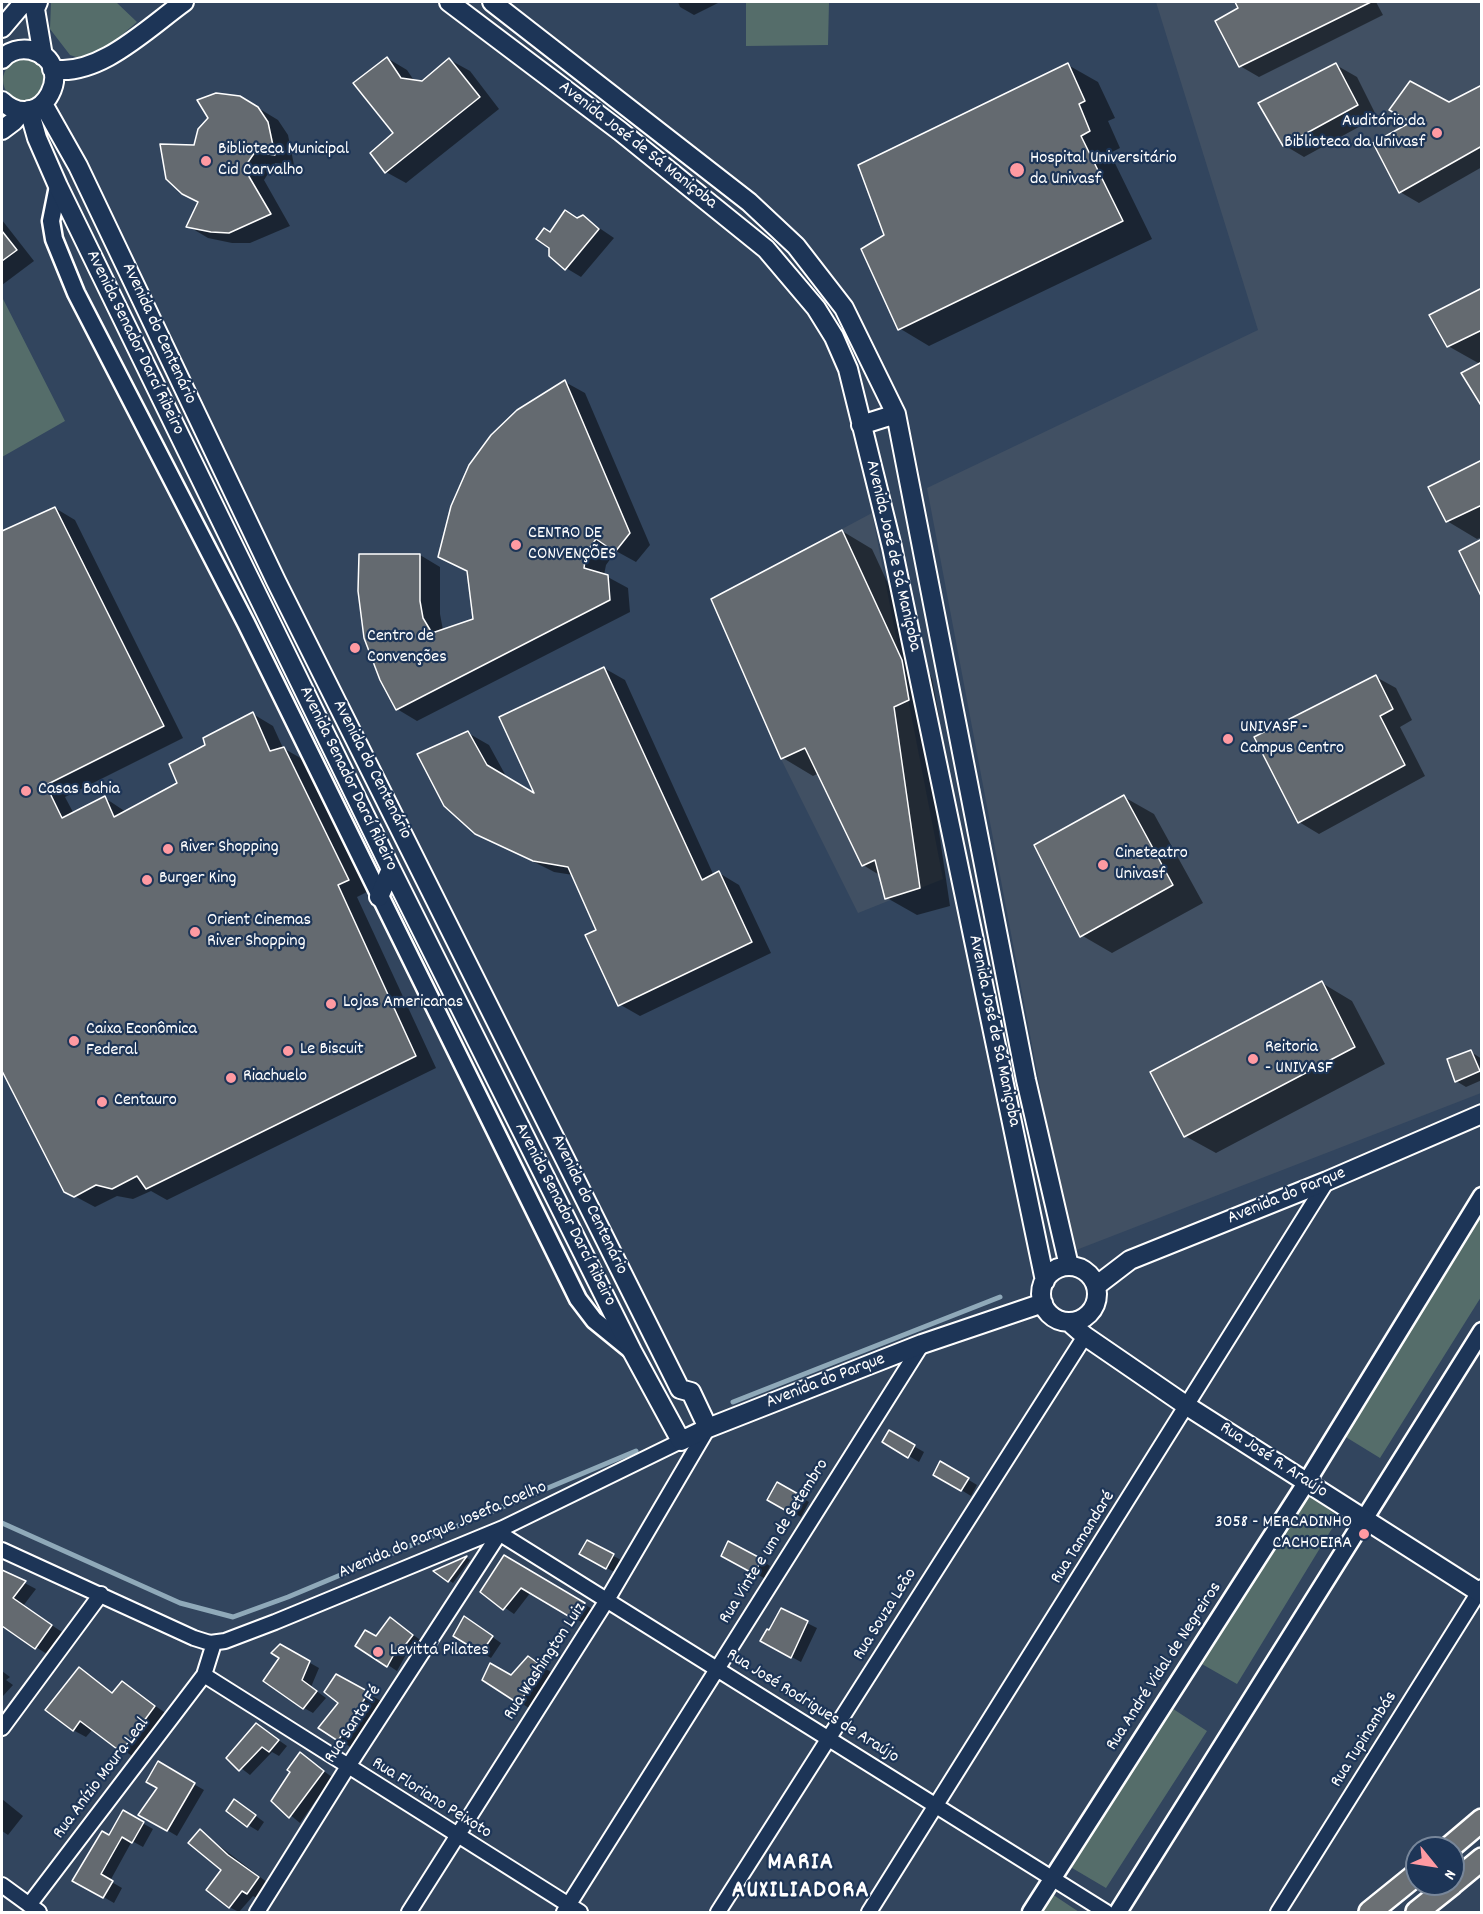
<!DOCTYPE html>
<meta charset="utf-8">
<style>
body{margin:0}
#map{position:relative;width:1483px;height:1914px;overflow:hidden;background:#32455e;font-family:Dekko,sans-serif}
canvas{display:block}
.frame{position:absolute;inset:0;border:3px solid #fff;pointer-events:none}
.north{position:absolute;left:1405px;top:1836px;width:60px;height:60px;box-sizing:border-box;background:#1d3557;border:2px solid #77869a;border-radius:50%;rotate:120deg;font-size:16px;font-weight:700;line-height:24px;text-align:center;color:#fff}
.north::after{content:'';display:block;margin:auto;width:21px;height:27px;background:#ff9aa2;clip-path:polygon(50% 0,100% 100%,50% 72%,0 100%)}
</style>
<div id="map">
<canvas width="1483" height="1914"></canvas>
<div class="frame"></div>
<div class="north">N</div>
</div>
<script>
const context = document.querySelector('canvas').getContext('2d');
context.lineJoin = 'round';
function fillPath(path, color) { context.fillStyle = color; context.fill(path, 'evenodd'); }
function trace(path, color, width, dash) { context.strokeStyle = color; context.lineWidth = width; context.lineCap = dash ? 'butt' : 'round'; context.setLineDash(dash || []); context.stroke(path); }
function drawText(font, color, halo, rows, align = 'center') {
  context.font = font + ' Dekko,sans-serif'; context.lineWidth = 4.5; context.setLineDash([]); context.textBaseline = 'middle'; context.strokeStyle = halo; context.fillStyle = color; for (const [text, x, y, turn = 0] of rows) {
    context.save(); context.translate(x, y); context.rotate((+turn || 0) * Math.PI / 180); context.textAlign = isNaN(turn) ? turn : align; if (halo) context.strokeText(text, 0, 0); context.fillText(text, 0, 0); context.restore();
  }
}
fillPath(new Path2D(`
 M1156,2H1481V1093L1071,1252L927,488L1258,330Z
 M872,513L943,879L858,913L781,759L711,599Z`), '#415063');
fillPath(new Path2D(`
 M51,2H116L137,22L97,56L76,57L70,55L50,29Z
 M746,2H829L828,45L746,46Z
 M3 80a21 21 0 1 1 42 0a21 21 0 1 1-42 0Z
 M2,297L65,421L2,457Z
 M1481,1202V1297L1380,1458L1336,1431Z
 M1301,1489L1339,1517L1237,1684L1193,1659Z
 M1164,1703L1207,1731L1106,1888L1067,1865Z
 M1046,1890L1079,1912H1032Z`), '#556d6a');
fillPath(new Path2D(`
 M678,2H720L694,15L680,7Z
 M1236,2H1376L1383,15L1259,77L1240,66V9Z
 M387,58L407,70L415,82L423,83L450,60L470,71L499,109L406,183L386,172L395,133Z
 M1068,65L1098,82L1115,118L1108,121L1120,148L1110,153L1152,239L929,346L899,328L886,235Z
 M1336,65L1357,77L1377,117L1304,157L1284,145Z
 M1482,87V167L1419,203L1400,192L1449,104Z
 M240,97L278,120L288,135L294,165L275,163L264,180L290,226L250,243H232L208,238L188,226L199,203L182,193L195,147Z
 M583,217L614,238L581,277L566,268L578,219Z
 M2,220L34,261L2,285Z
 M1482,290V404L1480,364L1448,346Z
 M565,382L585,393L650,545L636,562L616,551L606,565L604,575L628,588L630,612L417,721L397,709L360,556L420,555L440,567V614L443,630L474,620L469,572L439,556Z
 M1482,462V537L1477,539L1447,521Z
 M55,508L75,520L183,738L65,797L74,814L105,798L126,812L179,784L207,745L253,714L273,726L283,748L304,760L369,891L357,897L436,1068L167,1200L151,1191L133,1199L117,1196L95,1207L65,1191L2,1068V533Z
 M842,531L872,549L932,679L939,717L923,724L950,906L917,915L887,898L881,876L863,865L819,773L813,776L783,758Z
 M604,668L625,680L714,876L719,873L739,885L771,953L640,1016L619,1004L598,930L573,875L554,872L476,833L468,733L489,745L507,778L537,796Z
 M1376,677L1396,688L1412,720L1400,727L1425,776L1319,834L1299,822Z
 M1124,797L1154,814L1203,903L1112,953L1081,935Z
 M1322,983L1352,1001L1385,1064L1216,1153L1185,1136Z
 M1471,1052L1482,1059V1080L1466,1087L1456,1081Z
 M889,1432L924,1452L919,1462L884,1441Z
 M941,1463L977,1485L971,1496L935,1474Z
 M777,1484L809,1502L801,1517L769,1499Z
 M587,1542L623,1561L616,1573L581,1554Z
 M505,1557L594,1610L585,1624L531,1592L514,1614L482,1592Z
 M467,1558L470,1560L453,1583L436,1572Z
 M761,1560L770,1566L764,1578L732,1561Z
 M2,1571L36,1589L23,1606L62,1632L47,1654L2,1626Z
 M390,1619L422,1641L413,1652L409,1649L397,1671L388,1665L376,1638Z
 M807,1623L817,1628L801,1662L762,1641Z
 M474,1624L501,1643L491,1658L455,1636Z
 M280,1646L319,1668L311,1687L326,1698L313,1713L304,1708L281,1658Z
 M538,1664L551,1672L529,1708L483,1680L512,1677Z
 M80,1669L114,1694L122,1683L167,1714L135,1758L93,1729L86,1737L73,1730Z
 M2,1671L10,1677L6,1680L13,1685L3,1696Z
 M336,1676L381,1701L352,1748L321,1728L340,1703Z
 M257,1725L287,1746L279,1756L272,1752L250,1775L228,1758Z
 M300,1754L332,1777L300,1823L273,1801Z
 M159,1764L204,1790L177,1836L140,1814L159,1788Z
 M2,1799L23,1816L8,1835L2,1831Z
 M244,1807L264,1822L258,1831L248,1825Z
 M123,1812L153,1829L143,1847L132,1841L110,1881L122,1888L114,1903L74,1880L109,1837Z
 M200,1831L268,1883L257,1898L253,1896L239,1912L229,1907L223,1870Z`), '#0007');
trace(new Path2D(`
 M733,1402L1000,1297
 M2,1523L180,1603L233,1617L288,1597L636,1451`), '#8fa9b9', 5);
const building = new Path2D(`
 M1235,2H1371L1239,67L1215,21L1238,8Z
 M387,57L401,78L422,81L449,58L480,97L385,173L370,153L393,133L353,83Z
 M1068,63L1085,101L1079,104L1090,131L1081,136L1123,221L898,330L861,249L884,235L858,165Z
 M1336,63L1358,105L1283,146L1258,103Z
 M1410,81L1449,102L1482,85V146L1399,193L1373,143L1411,122L1389,110Z
 M216,93L240,96L258,107L268,122L275,155L255,152L244,168L271,214L229,233L211,232L186,227L198,202L182,194L166,179L160,144L194,145L198,129L208,118L197,100Z
 M565,210L577,218L583,215L599,229L565,270L549,256V248L536,239L544,228L550,232Z
 M2,231L17,250L2,261Z
 M1482,288V330L1447,347L1429,315Z
 M1482,362V407L1461,373Z
 M565,380L630,533L615,552L596,539L586,553L584,568L608,575L610,600L396,710L380,680L364,638L358,591L359,554H420V601L423,618L432,633L473,619L467,571L438,557L451,506L469,465L491,435L517,410Z
 M1482,460V505L1446,522L1428,487Z
 M55,507L164,726L46,785L62,818L105,796L114,817L177,783L169,764L205,745L203,738L253,712L270,751L284,747L349,880L338,885L416,1056L146,1189L137,1176L112,1189L96,1185L74,1197L64,1192L2,1071V531Z
 M842,530L902,660L909,700L894,707L920,888L885,899L875,860L862,866L805,748L781,759L711,599Z
 M1482,539V598L1459,551Z
 M604,667L702,880L719,871L752,942L618,1006L585,935L596,930L568,867L533,861L475,834L444,806L417,754L468,731L487,765L534,793L499,717Z
 M1376,675L1393,709L1380,716L1405,765L1298,823L1254,737Z
 M1124,795L1173,885L1080,937L1034,845Z
 M1322,981L1355,1047L1184,1137L1150,1072Z
 M1471,1050L1480,1071L1455,1082L1447,1059Z
 M889,1430L915,1445L908,1458L882,1442Z
 M940,1461L969,1478L961,1491L933,1475Z
 M777,1482L800,1495L790,1513L767,1500Z
 M587,1540L614,1554L606,1569L579,1554Z
 M728,1541L762,1559L754,1574L721,1556Z
 M504,1555L585,1603L575,1620L521,1588L503,1610L480,1592Z
 M467,1556L448,1582L433,1571Z
 M2,1570L26,1581L13,1598L52,1625L35,1649L2,1626Z
 M781,1608L808,1621L791,1658L760,1641L767,1629L769,1630Z
 M464,1616L493,1636L481,1653L453,1636Z
 M390,1617L413,1635L403,1648L399,1645L387,1667L355,1646L365,1630L376,1636Z
 M280,1644L310,1661L302,1680L317,1691L303,1709L263,1681L279,1658L271,1653Z
 M528,1656L542,1666L519,1704L482,1680L490,1663L511,1675Z
 M79,1667L112,1693L122,1681L155,1706L121,1752L80,1721L73,1731L45,1710Z
 M336,1674L369,1692L338,1741L318,1728L338,1703L324,1692Z
 M256,1723L279,1740L269,1752L262,1747L239,1771L226,1758Z
 M300,1752L324,1771L289,1818L271,1801L290,1772L287,1770Z
 M158,1761L195,1783L167,1831L138,1815L157,1788L146,1782Z
 M234,1799L256,1815L247,1827L226,1811Z
 M123,1810L144,1822L132,1843L122,1837L101,1874L113,1881L103,1898L72,1881L102,1831L109,1835Z
 M200,1829L228,1855L259,1877L247,1894L242,1891L229,1908L206,1890L221,1870L188,1843Z`);
fillPath(building, '#646a70');
trace(building, '#fff', 1.5);
const minor = new Path2D(`
 M499,1533L1106,1912
 M2,1550L194,1638L210,1643L225,1641L275,1622L503,1528L681,1441
 M204,1675L580,1912
 M2,1728L101,1594
 M2,1885L39,1912
 M29,1905L204,1675L214,1643
 M257,1912L347,1768L503,1528
 M409,1912L607,1600L708,1428
 M564,1912L922,1344
 M718,1912L1085,1336
 M869,1912L1327,1181
 M1278,1912L1482,1587`);
const tertiary = new Path2D(`
 M58,186L51,221L54,239L76,293L246,623L578,1299L594,1320L632,1351
 M1031,1912L1306,1483L1482,1196
 M1118,1912L1482,1331`);
const secondary = new Path2D(`
 M38,2L35,9L43,56
 M449,2L620,131L766,249L816,308L834,337L848,369L892,547L1045,1281
 M492,2L749,202L796,246L844,308L896,414L1026,1080L1069,1266
 M2,28L24,2
 M2,59C9,51 20,48 31,50C80,62 42,138 2,101
 M52,69C98,78 149,27 184,2
 M43,104L78,166L276,581L680,1389L691,1392L708,1428
 M29,110L37,138L58,186L391,869L632,1351L681,1441L708,1428L922,1344L1043,1303
 M2,130L14,121L22,111
 M861,425L896,414
 M379,897L391,869
 M1041 1294a28 28 0 1 1 56 0a28 28 0 1 1-56 0Z
 M1096,1286L1130,1260L1327,1181L1482,1114
 M1069,1322L1085,1336L1187,1406L1482,1594`);
const primary = new Path2D(`
 M1449,1848L1482,1820
 M1453,1883L1482,1859
 M1370,1912L1417,1874
 M1417,1912L1452,1884`);
trace(minor, '#fff', 18);
trace(tertiary, '#fff', 21);
trace(secondary, '#fff', 22);
trace(primary, '#fff', 26);
trace(minor, '#1d3557', 14);
trace(tertiary, '#1d3557', 16);
trace(secondary, '#1d3557', 18);
trace(primary, '#6b7074', 21);
for (const [x, y, r, color] of [
 [1437,133,6,"#ff9aa2"],
 [206,161,6,"#ff9aa2"],
 [1017,170,8,"#ff9aa2"],
 [516,545,6,"#ff9aa2"],
 [355,648,6,"#ff9aa2"],
 [1228,739,6,"#ff9aa2"],
 [26,791,6,"#ff9aa2"],
 [168,849,6,"#ff9aa2"],
 [1103,865,6,"#ff9aa2"],
 [147,880,6,"#ff9aa2"],
 [195,932,6,"#ff9aa2"],
 [331,1004,6,"#ff9aa2"],
 [74,1041,6,"#ff9aa2"],
 [288,1051,6,"#ff9aa2"],
 [1253,1059,6,"#ff9aa2"],
 [231,1078,6,"#ff9aa2"],
 [102,1102,6,"#ff9aa2"],
 [1364,1534,6,"#ff9aa2"],
 [378,1652,6,"#ff9aa2"]
]) { const dot = new Path2D(); dot.arc(x, y, r, 0, 2 * Math.PI); context.fillStyle = color; context.fill(dot); trace(dot, '#1d3557', 2); }
drawText('18px', '#fff', '#1d3557', [
 ["Auditório da",1425,123,"right"],
 ["Biblioteca da Univasf",1425,144,"right"],
 ["Biblioteca Municipal",218,151],
 ["Cid Carvalho",218,172],
 ["Hospital Universitário",1030,160],
 ["da Univasf",1030,181],
 ["CENTRO DE",528,535],
 ["CONVENÇÕES",528,556],
 ["Centro de",367,638],
 ["Convenções",367,659],
 ["UNIVASF -",1240,729],
 ["Campus Centro",1240,750],
 ["Casas Bahia",38,791],
 ["River Shopping",180,849],
 ["Cineteatro",1115,855],
 ["Univasf",1115,876],
 ["Burger King",159,880],
 ["Orient Cinemas",207,922],
 ["River Shopping",207,943],
 ["Lojas Americanas",343,1004],
 ["Caixa Econômica",86,1031],
 ["Federal",86,1052],
 ["Reitoria",1265,1049],
 ["- UNIVASF",1265,1070],
 ["Le Biscuit",300,1051],
 ["Riachuelo",243,1078],
 ["Centauro",114,1102],
 ["3058 - MERCADINHO",1352,1524,"right"],
 ["CACHOEIRA",1352,1545,"right"],
 ["Levittá Pilates",390,1652]
], 'left');
drawText('18px', '#fff', '#1d3557', [
 ["Avenida José de Sá Maniçoba",637,146,38],
 ["Avenida do Centenário",158,334,65],
 ["Avenida Senador Darcí Ribeiro",134,343,64],
 ["Avenida José de Sá Maniçoba",892,556,77],
 ["Avenida do Centenário",371,770,63],
 ["Avenida Senador Darcí Ribeiro",347,779,64],
 ["Avenida José de Sá Maniçoba",993,1031,78],
 ["Avenida do Parque",1287,1197,-22],
 ["Avenida do Centenário",588,1205,64],
 ["Avenida Senador Darcí Ribeiro",564,1215,63],
 ["Avenida do Parque",826,1382,-21],
 ["Rua José R. Araújo",1273,1461,33],
 ["Avenida do Parque Josefa Coelho",443,1531,-23],
 ["Rua Tamandaré",1084,1538,-58],
 ["Rua Vinte e um de Setembro",775,1542,-58],
 ["Rua Souza Leão",886,1615,-58],
 ["Rua Washington Luiz",546,1662,-57],
 ["Rua André Vidal de Negreiros",1165,1667,-57],
 ["Rua José Rodrigues de Araújo",812,1707,32],
 ["Rua Santa Fé",354,1725,-57],
 ["Rua Tupinambás",1365,1740,-58],
 ["Rua Anízio Moura Leal",102,1779,-53],
 ["Rua Floriano Peixoto",431,1799,32]
]);
context.letterSpacing = '1.5px';
drawText('bold 24px', '#fff', '#1d3557', [
 ["MARIA",801,1865],
 ["AUXILIADORA",801,1893]
]);
context.letterSpacing = '0px';
</script>
